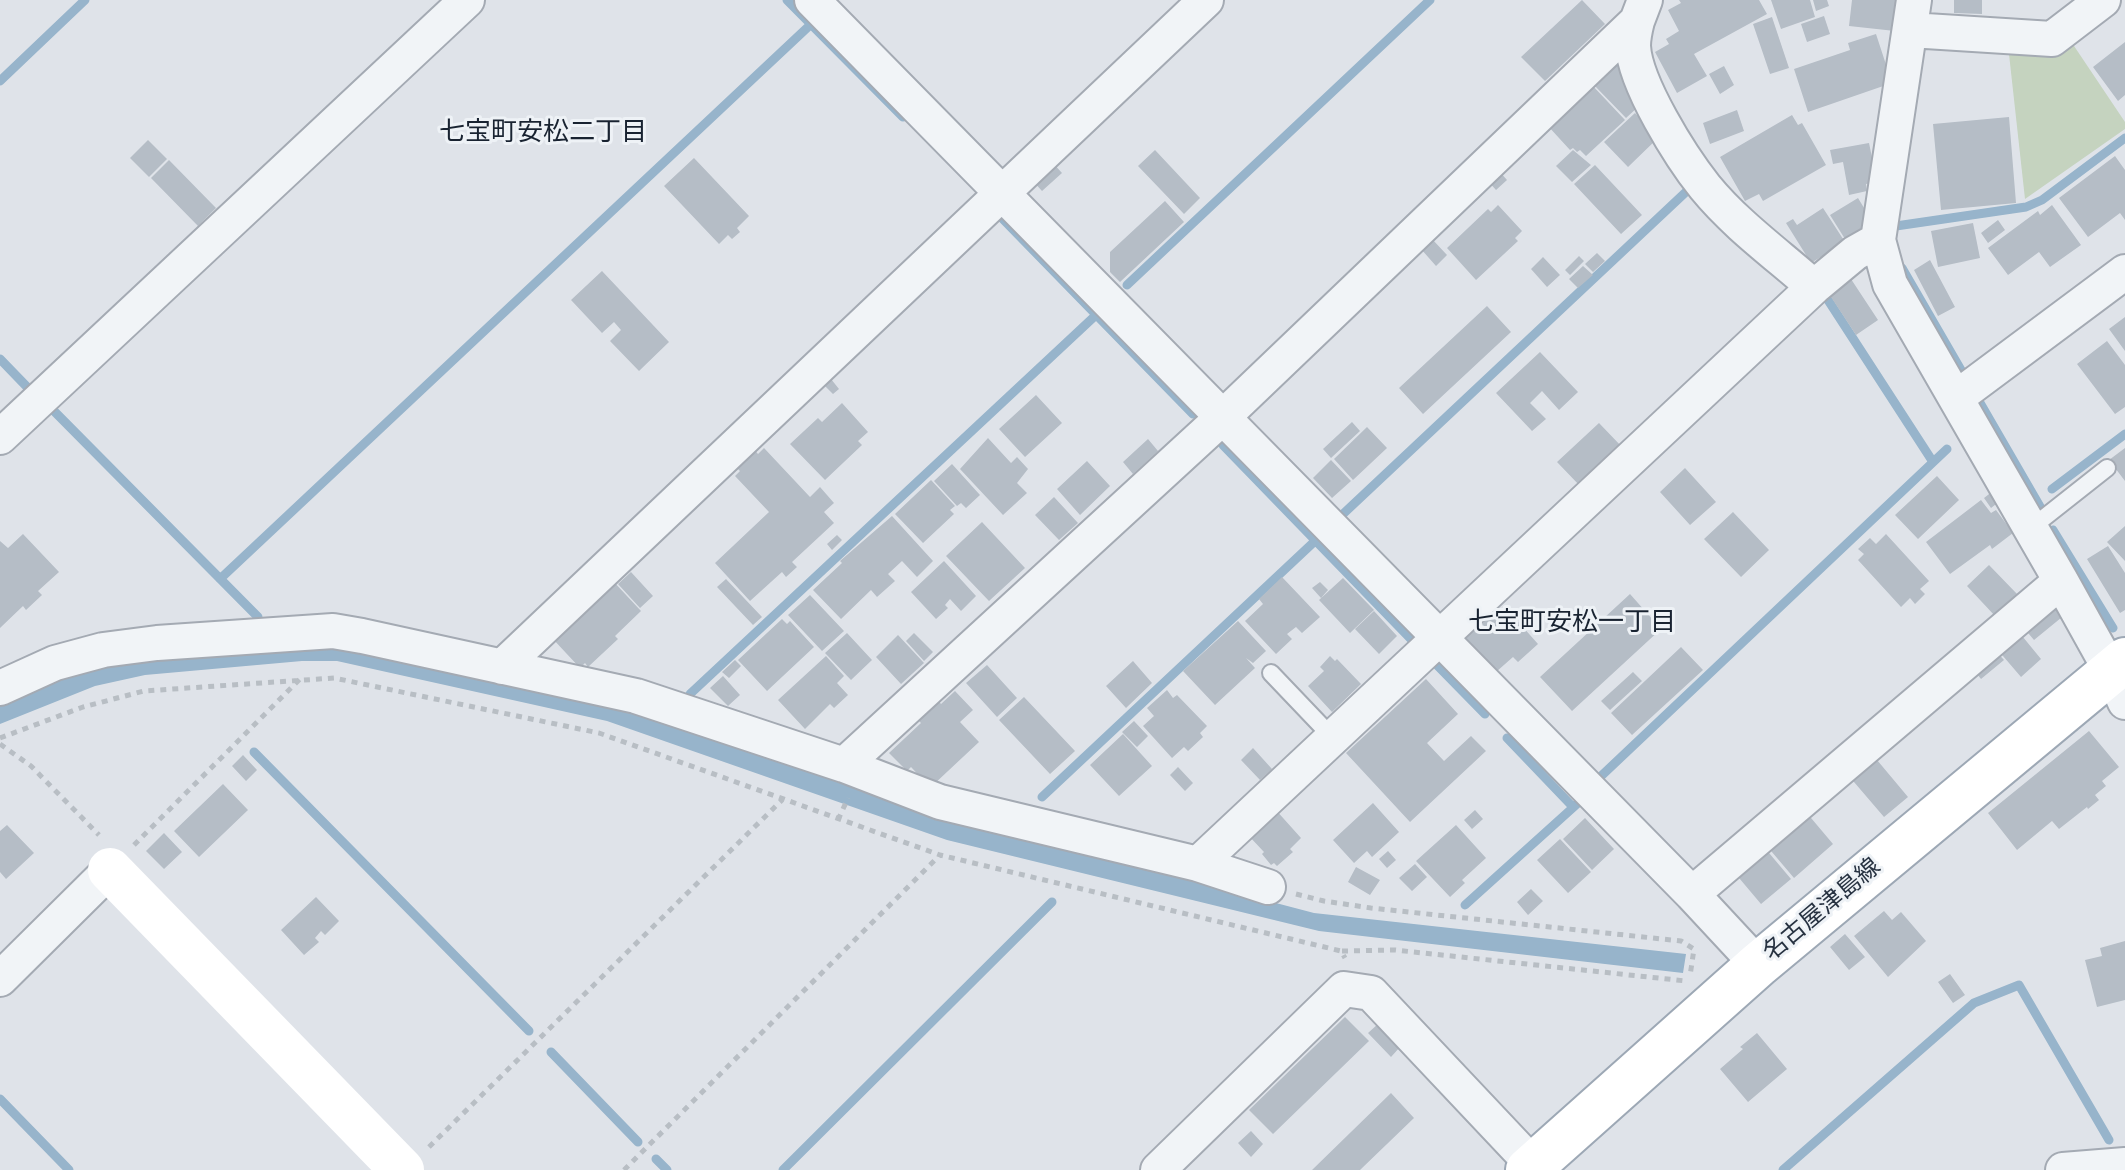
<!DOCTYPE html>
<meta charset="utf-8">
<style>
body{margin:0}
canvas{display:block;background:#dfe3e9}
</style>
<canvas width="2125" height="1170"></canvas>
<script>
const context = document.querySelector('canvas').getContext('2d');
context.lineJoin = 'round';
function fillPath(path, color) { context.fillStyle = color; context.fill(path, 'evenodd'); }
function trace(path, color, width, dash) { context.strokeStyle = color; context.lineWidth = width; context.lineCap = dash ? 'butt' : 'round'; context.setLineDash(dash || []); context.stroke(path); }
function drawText(font, color, halo, rows, align = 'center') {
  context.font = font + ' "Source Sans 3","Noto Sans JP",sans-serif'; context.lineWidth = 6; context.setLineDash([]); context.textBaseline = 'middle'; context.strokeStyle = halo; context.fillStyle = color; for (const [text, x, y, turn = 0] of rows) {
    context.save(); context.translate(x, y); context.rotate((+turn || 0) * Math.PI / 180); context.textAlign = isNaN(turn) ? turn : align; if (halo) context.strokeText(text, 0, 0); context.fillText(text, 0, 0); context.restore();
  }
}
fillPath(new Path2D(`
 M2068,37L2125,122V129L2025,199L2008,45Z`), '#c5d3bf');
fillPath(new Path2D(`
 M337,642L626,706L933,813L1314,913L1686,954L1683,973L1319,931L947,840L607,721L337,661H302L145,675L95,686L0,724V704L65,676L113,662Z`), '#97b4cb');
trace(new Path2D(`
 M787,0L903,117
 M0,81L85,0
 M1002,218L1193,414
 M1896,226L2026,207L2042,200L2125,138
 M1902,268L2042,510
 M1127,285L1430,0
 M1828,300L1933,462
 M0,359L30,390
 M49,406L258,617
 M1223,445L1411,639
 M2052,489L2125,434
 M1343,514L1688,190
 M2053,530L2113,628
 M220,579L808,27
 M1437,665L1485,714
 M690,694L1096,315
 M1507,738L1573,807
 M254,752L529,1031
 M1598,779L1947,449
 M1042,797L1315,541
 M1465,905L1577,804
 M551,1052L638,1142
 M0,1099L69,1170
 M656,1159L667,1170
 M783,1170L1052,902
 M1783,1170L1974,1003L2019,985L2109,1140`), '#97b4cb', 9);
fillPath(new Path2D(`
 M1582,0L1605,24L1545,81L1521,57Z
 M1679,0H1759L1767,14L1694,54L1707,76L1677,93L1655,52L1669,44L1666,39L1679,31L1668,10L1681,3Z
 M1771,0H1810L1815,17L1781,29Z
 M1813,0H1827L1829,6L1816,11Z
 M1852,0H1899L1895,31L1849,26Z
 M1954,0H1982V14L1954,13Z
 M1824,16L1830,34L1807,42L1801,24Z
 M1772,17L1789,68L1770,74L1753,24Z
 M1876,34L1892,83L1808,112L1794,69L1850,50L1848,43Z
 M2125,42V95L2118,101L2093,67Z
 M1620,57L1639,106L1626,118L1593,84Z
 M1724,66L1734,85L1720,94L1709,74Z
 M1591,84L1625,120L1586,156L1580,150L1577,152L1573,148L1570,150L1548,126Z
 M1737,110L1744,131L1710,144L1703,123Z
 M1635,113L1658,138L1628,167L1604,142Z
 M1792,115L1798,125L1802,123L1826,165L1763,201L1759,194L1745,201L1720,157Z
 M2009,117L2016,203L1941,210L1933,124Z
 M148,140L167,159L149,177L130,158Z
 M1869,143L1877,182L1866,184L1867,191L1849,195L1843,162L1833,164L1830,150Z
 M1155,150L1200,198L1184,214L1138,166Z
 M1573,150L1591,165L1572,182L1556,166Z
 M2115,156L2125,170V220L2120,213L2088,237L2059,198Z
 M694,158L749,216L737,228L740,232L732,239L728,235L719,244L664,186Z
 M169,160L216,208L198,226L151,178Z
 M1052,162L1062,173L1042,191L1032,180Z
 M1595,165L1642,215L1621,234L1574,184Z
 M1499,171L1507,180L1496,190L1488,181Z
 M1858,198L1872,221L1845,239L1830,215Z
 M1165,201L1184,222L1120,282L1110,272V252Z
 M1498,205L1522,231L1515,238L1518,241L1476,280L1447,248L1488,209L1491,212Z
 M2052,205L2081,245L2050,267L2039,252L2008,275L1988,248L2038,211L2040,215Z
 M1823,208L1845,242L1811,263L1786,223L1793,219L1797,225Z
 M1998,220L2005,230L1988,243L1981,233Z
 M1973,223L1980,258L1938,267L1931,231Z
 M1432,239L1447,255L1436,266L1421,249Z
 M1597,253L1605,261L1593,272L1585,264Z
 M1579,256L1584,261L1570,275L1565,270Z
 M1543,257L1560,275L1547,287L1531,269Z
 M1930,260L1955,307L1938,316L1914,270Z
 M1583,266L1593,275L1578,288L1569,279Z
 M602,271L669,342L639,371L610,341L621,330L614,322L602,333L571,300Z
 M1851,279L1878,320L1856,335L1829,294Z
 M1487,306L1511,332L1423,414L1399,388Z
 M2125,317V351L2109,329Z
 M2107,341L2125,365V407L2115,414L2077,364Z
 M1540,352L1578,392L1559,410L1542,391L1530,403L1546,419L1532,431L1496,393Z
 M831,379L839,389L833,394L824,385Z
 M1036,395L1062,423L1025,457L999,429Z
 M842,403L868,432L858,441L862,445L825,480L790,444L818,418L822,422Z
 M1352,422L1360,431L1331,458L1323,449Z
 M1599,423L1623,448L1581,487L1557,462Z
 M1367,427L1387,448L1353,480L1334,459Z
 M988,438L1011,463L1017,457L1028,469L1017,483L1027,493L1003,515L960,469Z
 M1148,439L1158,451L1133,474L1123,462Z
 M752,447L758,454L764,448L810,497L820,487L834,503L824,512L834,523L792,562L797,567L786,577L782,572L750,601L715,563L769,512L735,476L740,471L733,464Z
 M2125,448V481L2109,460Z
 M1331,460L1351,481L1332,498L1313,478Z
 M1087,461L1110,486L1080,515L1057,489Z
 M952,464L980,495L966,508L961,503L957,506L934,481Z
 M1685,468L1716,502L1690,525L1660,492Z
 M1937,476L1959,500L1918,539L1895,515Z
 M931,480L955,506L950,510L954,514L923,543L895,514Z
 M1993,491L2000,501L1991,508L1984,498Z
 M1054,497L1078,523L1059,540L1035,515Z
 M1981,500L1991,513L1996,510L2013,533L1992,549L1990,545L1950,574L1926,542Z
 M1733,512L1769,550L1741,577L1704,539Z
 M892,516L933,561L917,577L902,561L888,574L895,581L877,597L871,590L841,619L813,590L842,563L840,561Z
 M982,522L1025,568L989,601L946,556Z
 M2125,526V561L2107,542Z
 M23,534L59,572L38,591L42,595L26,610L23,606L0,628V541L8,548Z
 M1886,534L1929,581L1920,589L1925,594L1915,604L1910,598L1901,607L1858,560L1864,554L1858,549L1870,538L1876,544Z
 M837,535L842,540L832,550L827,544Z
 M2108,546L2125,573V610L2120,613L2087,559Z
 M944,561L976,596L961,611L950,599L945,605L948,608L936,619L911,592Z
 M1989,565L2018,595L1995,616L1967,586Z
 M631,572L653,596L640,608L618,584Z
 M1282,577L1320,617L1302,633L1296,627L1287,634L1292,639L1276,654L1245,621L1263,604L1259,599Z
 M1343,578L1374,610L1350,633L1319,600Z
 M726,579L762,617L753,625L717,587Z
 M613,581L641,611L615,636L618,639L588,667L585,663L580,668L552,638Z
 M1320,582L1328,590L1321,598L1312,588Z
 M1630,594L1661,629L1572,711L1540,677Z
 M810,595L844,631L822,651L788,615Z
 M2055,599L2067,613L2034,640L2023,627Z
 M1506,608L1538,644L1518,662L1513,657L1496,672L1464,638L1476,627L1481,631L1485,627L1482,624L1490,615L1494,619Z
 M1374,611L1397,636L1379,654L1355,629Z
 M782,619L787,624L790,621L814,647L767,691L738,660Z
 M1238,621L1266,651L1253,663L1246,658L1255,668L1215,705L1183,671Z
 M2018,631L2041,659L2021,677L1997,649Z
 M847,633L872,660L851,680L825,653Z
 M914,633L933,652L924,661L906,641Z
 M898,635L924,663L901,684L876,657Z
 M1681,647L1703,670L1632,735L1611,713Z
 M1995,650L2004,660L1981,679L1973,669Z
 M826,656L844,676L837,683L848,695L834,708L830,704L805,729L778,700Z
 M1330,656L1335,661L1337,659L1361,684L1332,712L1308,686L1324,671L1320,667Z
 M735,660L741,666L729,678L722,672Z
 M1133,661L1152,683L1126,708L1106,686Z
 M987,665L1017,698L997,717L966,683Z
 M1633,672L1642,681L1610,710L1601,701Z
 M723,676L740,695L728,706L710,688Z
 M1426,679L1458,714L1427,743L1444,761L1471,736L1486,751L1410,822L1346,753Z
 M1167,690L1173,698L1177,695L1207,726L1200,733L1203,737L1188,751L1184,747L1172,758L1143,726L1154,716L1147,708Z
 M955,691L973,710L960,722L979,742L932,786L927,784L911,767L907,771L889,753L921,723L917,719L937,699L941,704Z
 M1024,697L1075,751L1050,774L999,720Z
 M1134,721L1148,736L1137,747L1122,732Z
 M2089,731L2119,767L2102,781L2106,786L2095,795L2099,800L2088,809L2087,807L2059,829L2052,821L2017,850L1988,813Z
 M1123,734L1152,766L1119,796L1090,765Z
 M1253,748L1272,769L1260,780L1241,760Z
 M1872,754L1908,797L1884,817L1848,775Z
 M243,755L257,770L246,781L232,766Z
 M1178,767L1193,783L1185,791L1170,775Z
 M223,784L248,810L199,857L174,831Z
 M1373,803L1399,832L1372,857L1367,851L1354,863L1333,840Z
 M1275,809L1301,838L1290,849L1293,852L1277,866L1274,863L1271,865L1262,854L1264,852L1248,835Z
 M1475,810L1483,819L1472,829L1464,820Z
 M1806,812L1833,844L1794,878L1766,845Z
 M1585,818L1614,849L1592,870L1563,839Z
 M7,825L34,853L6,879L0,872V831Z
 M1456,825L1486,858L1462,880L1465,883L1450,897L1416,861Z
 M164,833L182,852L164,869L146,851Z
 M1560,839L1591,872L1568,893L1537,860Z
 M1764,847L1791,879L1761,904L1734,872Z
 M1388,851L1396,860L1387,868L1379,859Z
 M1415,864L1427,877L1412,891L1399,878Z
 M1356,867L1380,880L1370,895L1348,882Z
 M1531,889L1543,901L1528,915L1517,902Z
 M316,897L339,921L325,935L321,931L315,938L319,942L304,955L281,930Z
 M1884,911L1892,920L1901,912L1926,941L1888,977L1854,936Z
 M1845,934L1865,957L1849,970L1830,947Z
 M2125,941V1000L2097,1007L2085,960L2102,956L2100,948Z
 M1950,974L1965,995L1953,1003L1938,982Z
 M1345,1017L1369,1041L1273,1134L1249,1110Z
 M1378,1024L1400,1047L1391,1057L1368,1033Z
 M1757,1033L1787,1069L1748,1102L1720,1069L1743,1049L1740,1047Z
 M1391,1093L1414,1118L1360,1170H1312Z
 M1251,1131L1263,1144L1251,1157L1238,1143Z`), '#b5bdc6');
const lane = new Path2D(`
 M2031,528L2107,468
 M1271,673L1333,738`);
const street = new Path2D(`
 M812,0L1692,894L1758,965
 M1914,0L1878,240L1890,284L2061,581L2111,671L2125,702
 M1637,21C1635,29 1633,38 1633,46C1635,84 1681,157 1705,187C1736,225 1778,255 1814,287
 M1910,30L2052,39L2103,0
 M1956,398L2125,272
 M0,437L467,0
 M502,667L1206,0
 M0,688L55,663L103,650L157,643L333,631L362,636L636,696L844,765L940,802L1198,864L1814,287L1855,253L1878,240
 M844,765L1223,417L1637,21L1645,0
 M1198,864L1268,887
 M1692,894L2061,581
 M0,979L110,870
 M1158,1170L1344,989L1371,993L1538,1170
 M2063,1170L2125,1165`);
const primary = new Path2D(`
 M1528,1170L1758,965L2125,660`);
trace(lane, '#a4aab3', 20);
trace(street, '#a4aab3', 38);
trace(primary, '#9da8b5', 48);
trace(new Path2D(`
 M0,738L83,707L144,691L334,678L599,733L940,855L1341,951L1345,958
 M0,744L31,766L99,835
 M838,820L848,798
 M134,845L300,679
 M1296,894L1324,901L1371,908L1681,941L1694,949L1690,976
 M1342,951L1395,950L1686,981
 M429,1147L782,800
 M624,1170L940,855`), '#b8bec4', 5, [6, 6]);
trace(lane, '#f1f4f7', 16);
trace(street, '#f1f4f7', 34);
trace(new Path2D(`
 M110,870L402,1170`), '#fff', 44);
trace(primary, '#fff', 44);
drawText('24px', '#273241', '#eef2f6', [
 ["名古屋津島線",1823,911,-40]
]);
drawText('26px', '#192331', '#eef2f6', [
 ["七宝町安松二丁目",543,134],
 ["七宝町安松一丁目",1572,624]
]);
</script>
